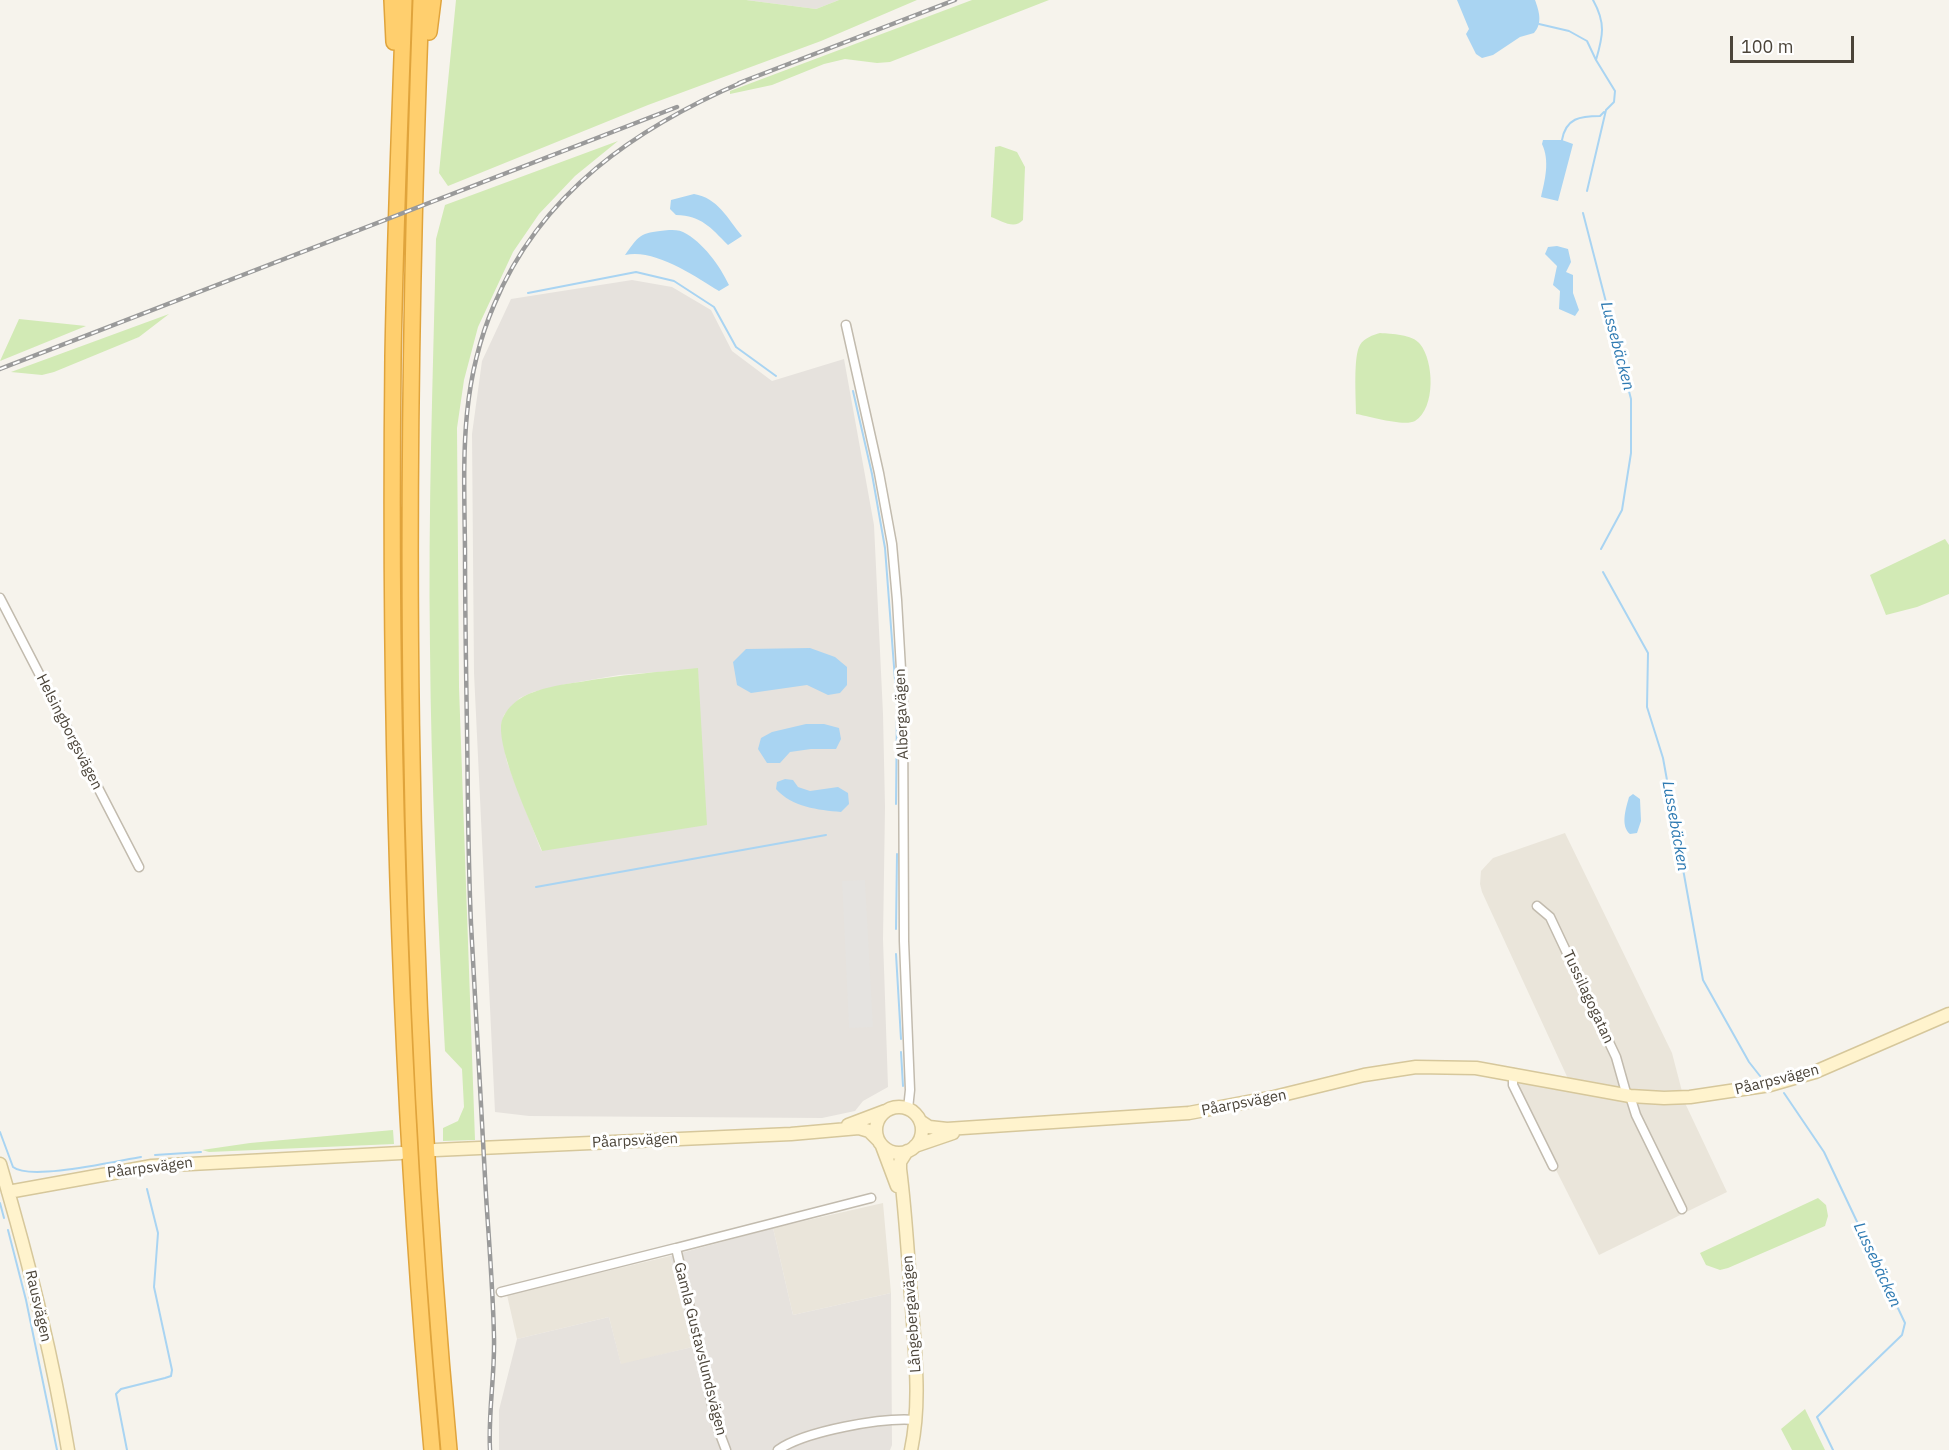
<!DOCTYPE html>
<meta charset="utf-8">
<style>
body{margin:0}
#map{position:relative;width:1949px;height:1450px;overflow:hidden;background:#f6f3ec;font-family:"IBM Plex Sans",sans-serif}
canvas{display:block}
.scale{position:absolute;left:1730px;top:36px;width:124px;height:27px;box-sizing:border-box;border:3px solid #4b4439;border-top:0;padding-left:8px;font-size:18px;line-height:21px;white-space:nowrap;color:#4b4439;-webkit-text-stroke:4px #fff;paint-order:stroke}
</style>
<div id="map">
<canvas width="1949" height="1450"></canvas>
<div class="scale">100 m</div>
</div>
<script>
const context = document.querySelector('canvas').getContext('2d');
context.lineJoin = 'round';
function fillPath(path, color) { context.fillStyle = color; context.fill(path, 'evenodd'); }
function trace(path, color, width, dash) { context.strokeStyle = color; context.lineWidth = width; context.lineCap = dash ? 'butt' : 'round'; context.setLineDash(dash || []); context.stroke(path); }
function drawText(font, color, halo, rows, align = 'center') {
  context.font = font + ' "IBM Plex Sans",sans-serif'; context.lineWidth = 6; context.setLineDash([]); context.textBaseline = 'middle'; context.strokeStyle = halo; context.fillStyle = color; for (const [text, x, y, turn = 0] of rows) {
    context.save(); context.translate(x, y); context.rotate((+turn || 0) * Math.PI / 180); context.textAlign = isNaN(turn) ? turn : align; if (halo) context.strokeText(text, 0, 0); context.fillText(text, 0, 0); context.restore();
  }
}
fillPath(new Path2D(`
 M1565,833L1672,1053L1685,1103L1727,1192L1599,1255L1513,1085V1079L1570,1083L1482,892L1480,884L1481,871L1493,858Z
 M883,1203L891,1293L793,1315L773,1228Z
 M670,1256L692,1347L621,1365L609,1317L517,1339L507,1295Z`), '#eae5da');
fillPath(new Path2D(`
 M746,0H839L816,9Z
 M632,280L672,287L711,310L732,351L772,381L844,359L874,525L883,714L885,807L883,939L888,1087L863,1101L855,1111L822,1118L529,1116L495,1112L474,673L472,434L482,361L511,299ZM698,669L542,851L541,850L507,762L503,742L501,725L504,715L512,706L520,698L533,692L567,684L619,675Z
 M773,1228L793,1315L891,1293L892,1445L890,1450H499V1410L517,1339L609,1317L621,1364L692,1347L670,1256Z`), '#e6e2dd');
fillPath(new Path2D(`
 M456,0H746L816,9L839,0H917L821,41L648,105L448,186L439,173Z
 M972,0H1049L890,62L877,63L845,59L824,64L772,85L730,94V91Z
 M618,141L575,176L539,214L513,252L478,327L464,380L457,428L459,687L475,1140L443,1141V1128L458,1121L464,1107L462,1069L445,1051C438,917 431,782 430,648C428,511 433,375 436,239L445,205Z
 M1000,146L1017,152L1025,167L1023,220C1014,230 1002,221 991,217L995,147Z
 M169,314L139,337L54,372L42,375L11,372Z
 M19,319L86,326L0,361Z
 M1380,333C1392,334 1412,334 1420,344C1434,361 1436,408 1415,421C1404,427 1369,416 1356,414C1356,399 1353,356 1360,345C1364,338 1373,335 1380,333Z
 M1945,539L1949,545V594L1917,607L1886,615L1870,575Z
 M698,668L707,825L542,851C530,820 499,755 501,725C503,710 518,698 531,693C546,687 564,684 580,682C619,675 658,672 698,668Z
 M393,1130L394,1144L209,1152L202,1150L250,1143Z
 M1818,1198L1826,1205L1828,1216L1825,1226L1728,1268L1720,1270L1706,1265L1700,1253Z
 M1805,1409L1825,1450H1792L1781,1429Z`), '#d2eab5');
fillPath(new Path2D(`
 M865,880L873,1027L849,1028L842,881Z`), '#e5e3e0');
fillPath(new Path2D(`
 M1457,0H1535C1539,11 1543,23 1534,33L1520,37L1493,55L1482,58L1476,54L1466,34L1469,29Z
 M1543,140H1562L1573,144L1558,201L1541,197C1545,180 1550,161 1542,144Z
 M694,194C718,198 727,218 742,236L728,245C710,227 702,216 676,215L670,209L671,200Z
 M669,230C673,230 679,230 683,232C703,242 720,266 729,285L719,291C695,276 654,248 625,255C641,232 642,233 669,230Z
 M1557,246L1568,249L1571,262L1566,272L1573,275V293L1579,310L1575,316L1559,309L1560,291L1553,285L1557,266L1545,254L1548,247Z
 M810,648L835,657L847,667V685L840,693L828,695L807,685L751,693L737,685L733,662L746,649Z
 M806,724H824L839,728L841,739L836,749H811L790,752L780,763H767L758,749L761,738L772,732Z
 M785,779L793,780L798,787L810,791L838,787L848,793L849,804L841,812C818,810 792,807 776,789L777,782Z
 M1633,794L1640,799L1641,821L1637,833L1630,834C1620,826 1626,808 1629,797Z`), '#a9d4f2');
trace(new Path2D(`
 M1539,24L1569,31L1587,41L1596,60
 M1562,140C1566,118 1580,116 1600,116L1604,112
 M1587,191L1606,110L1614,102L1615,91L1596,60C1603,36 1606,23 1593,0
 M1583,213L1631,399V453L1622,510L1601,549
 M528,293L636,272L674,281L714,307L736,347L776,376
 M853,391L872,474L885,548L897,706L896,804
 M1603,572L1648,653L1647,707L1663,758L1703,980L1749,1062L1760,1076
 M536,887L826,835
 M896,929L897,854
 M896,954L901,1039
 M901,1052L903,1086
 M1784,1093L1824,1152L1905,1323L1902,1335L1817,1417L1833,1450
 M0,1132L13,1167C30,1181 116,1161 141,1157
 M155,1155L201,1152
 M0,1203L4,1218
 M8,1230L26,1300L57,1450
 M127,1450L116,1394L121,1389L165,1378L171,1376L172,1370L154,1287L158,1233L147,1189`), '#a9d4f2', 2);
const street = new Path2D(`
 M846,325L879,473L892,544L897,600L903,704L904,941L910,1090L908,1109
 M0,598L139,867
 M1537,906L1550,917L1616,1057L1627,1096
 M1513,1073V1085L1553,1166
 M1630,1096L1636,1115L1682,1209
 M676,1248L871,1198
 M501,1292L676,1248L717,1426L726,1450
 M778,1450C805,1431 883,1417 916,1420`);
const secondary = new Path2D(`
 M876 1130a23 23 0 1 1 46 0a23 23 0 1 1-46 0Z
 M920,1121L929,1127L947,1129L1189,1113L1274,1097L1364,1075L1416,1067L1476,1068L1630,1096L1664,1098L1690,1097L1770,1085L1815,1072L1949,1014
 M848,1125L885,1111
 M882,1146L897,1186
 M915,1146L953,1133
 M435,1150L791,1134L859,1128L869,1131L878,1140
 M907,1151L900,1162V1169C906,1215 908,1261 912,1307C915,1355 921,1403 911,1450
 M0,1164C28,1258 52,1353 68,1450
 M8,1192L152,1166L401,1153`);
const highway = new Path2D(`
 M392,0L394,42
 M404,0C400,119 395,238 393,357C389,721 399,1087 432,1450
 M421,0C403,483 404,968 449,1450
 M429,32L433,0`);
trace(street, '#c2bbae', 11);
trace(secondary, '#d6c79b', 15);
trace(highway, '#e0a43c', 18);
trace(street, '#fff', 8);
trace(secondary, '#fff3cd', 12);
trace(highway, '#ffcf6e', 15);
const rail = new Path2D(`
 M739,83L955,0
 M0,369L677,107
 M490,1450C488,1412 495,1375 494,1337C493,1290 489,1242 486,1195C481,1105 476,1015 471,924C468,859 468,794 467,729C466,669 465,609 465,549C464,461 459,387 494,305C541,192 637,127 745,81`);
trace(rail, '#9a9a9a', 4.5);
trace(rail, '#fff', 2, [7]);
drawText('15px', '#4b4439', '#fff', [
 ["Albergavägen",902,714,-92],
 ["Helsingborgsvägen",69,732,63],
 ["Tussilagogatan",1588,997,65],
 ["Påarpsvägen",1777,1080,-14],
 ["Påarpsvägen",1244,1103,-11],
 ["Påarpsvägen",635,1141,-3],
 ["Påarpsvägen",150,1168,-7],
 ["Rausvägen",38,1306,77],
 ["Långebergavägen",912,1314,-94],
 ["Gamla Gustavslundsvägen",700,1349,76]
]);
drawText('italic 16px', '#2e7ab2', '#fff', [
 ["Lussebäcken",1617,346,75],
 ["Lussebäcken",1675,826,80],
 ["Lussebäcken",1877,1265,65]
]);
</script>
